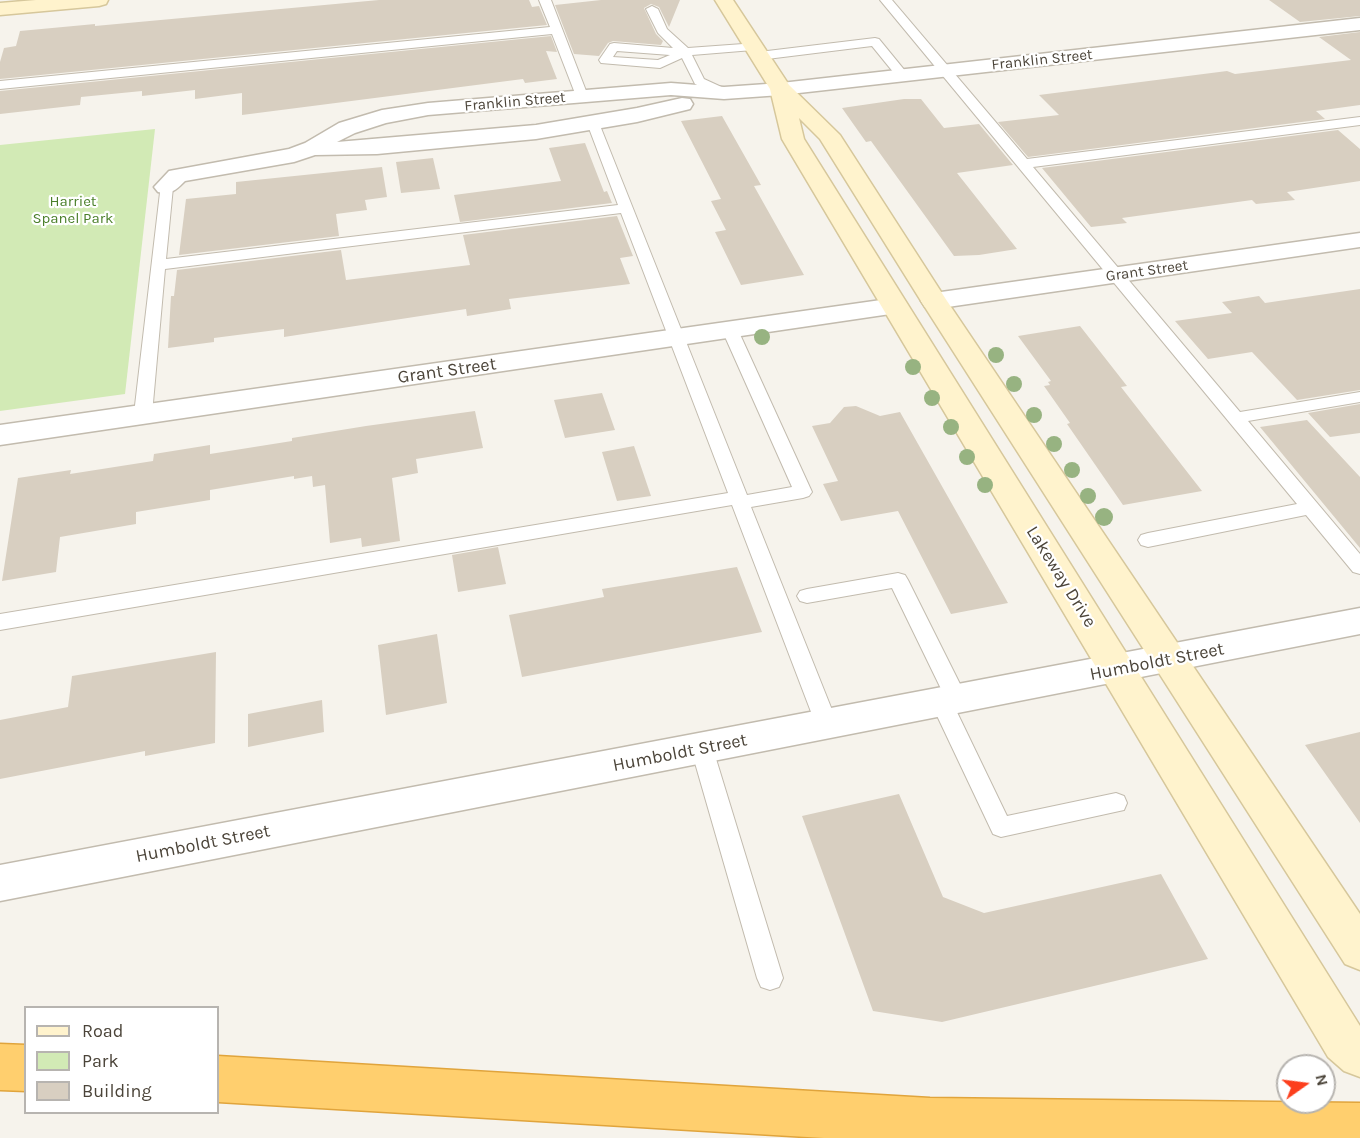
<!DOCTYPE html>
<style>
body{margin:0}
#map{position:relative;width:1360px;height:1138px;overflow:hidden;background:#f6f3ec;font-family:Karla,sans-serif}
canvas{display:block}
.legend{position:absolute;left:24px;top:1006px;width:195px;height:108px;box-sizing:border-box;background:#fff;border:2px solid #b7b4b0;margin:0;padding:8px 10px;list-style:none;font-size:18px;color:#4b4439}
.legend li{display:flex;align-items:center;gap:12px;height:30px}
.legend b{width:30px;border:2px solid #b7b4b0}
.north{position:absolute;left:1276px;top:1054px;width:60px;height:60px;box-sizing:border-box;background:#fff;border:2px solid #b7b4b0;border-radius:50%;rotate:76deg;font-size:16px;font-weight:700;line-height:24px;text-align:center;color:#4b4439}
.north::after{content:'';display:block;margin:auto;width:21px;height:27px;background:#fc3f1d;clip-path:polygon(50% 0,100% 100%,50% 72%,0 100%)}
</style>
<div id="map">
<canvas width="1360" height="1138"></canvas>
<ul class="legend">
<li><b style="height:8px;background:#fff3cd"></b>Road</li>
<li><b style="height:16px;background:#d2eab5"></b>Park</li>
<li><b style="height:16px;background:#d8cfc1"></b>Building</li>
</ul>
<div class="north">N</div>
</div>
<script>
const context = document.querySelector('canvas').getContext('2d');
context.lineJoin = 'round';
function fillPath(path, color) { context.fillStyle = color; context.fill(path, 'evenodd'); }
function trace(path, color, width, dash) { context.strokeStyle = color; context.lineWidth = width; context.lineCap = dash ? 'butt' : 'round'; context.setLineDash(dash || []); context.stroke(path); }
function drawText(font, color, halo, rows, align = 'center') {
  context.font = font + ' Karla,sans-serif'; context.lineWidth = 4.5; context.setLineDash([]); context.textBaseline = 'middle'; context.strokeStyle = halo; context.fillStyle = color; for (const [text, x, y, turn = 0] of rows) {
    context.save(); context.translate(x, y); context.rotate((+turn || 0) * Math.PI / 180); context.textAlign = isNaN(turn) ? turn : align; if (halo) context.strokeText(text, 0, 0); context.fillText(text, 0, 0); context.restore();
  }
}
fillPath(new Path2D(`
 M155,129L125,394L0,411V145Z`), '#d2eab5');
fillPath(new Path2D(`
 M379,0H529L532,7L539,6L547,25L0,79V62L4,48L16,46L20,31L95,24V26Z
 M601,0H680L669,27L659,7L651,4L644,8L656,34L663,41L661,45L613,41L608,43L599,56L574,54L555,5Z
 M1269,0H1360V16L1300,22Z
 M1360,32V105L1316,111L1325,119L1028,157L998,122L1059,115L1039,95L1227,71L1235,74L1351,60L1319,37Z
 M551,36L557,52L546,51L557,79L525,83L523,79L242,115V93L195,99V90L142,96V91L81,97L80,105L0,114V91Z
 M904,99H921L944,128L979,124L1013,165L957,173L1017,249L979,255L954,256L871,141L866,142L842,108Z
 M722,116L761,185L754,186L804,275L741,285L715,232L726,230L711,201L721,199L681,121Z
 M1338,130L1360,149V181L1287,192L1295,200L1256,204L1252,200L1122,218L1127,223L1091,227L1042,168Z
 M585,143L604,192L607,191L612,203L460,222L454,195L561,181L549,148Z
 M433,158L440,189L401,193L396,162Z
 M382,167L387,197L365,200L367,210L336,214L339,236L179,255L186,199L236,194V182Z
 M617,216L633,256L620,258L630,284L509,299L511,309L467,316L466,309L284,337V329L214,338V342L168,348L171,296H174L177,270L341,250L346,280L470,265L463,235Z
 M1360,289V390L1297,400L1252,352L1208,359L1175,321L1232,313L1222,302L1259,296L1265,303Z
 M1080,326L1127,386L1121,387L1202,491L1123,505L1067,424L1070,423L1044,386L1050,385L1048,382L1051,381L1018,336Z
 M602,393L615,430L565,438L554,400Z
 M1360,404V433L1330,437L1308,413Z
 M856,406L880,416L900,412L1008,603L951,614L898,511L841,521L823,484L838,481L812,426L830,423L844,407Z
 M475,411L483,448L416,459L418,473L392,478L400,541L362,547L361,538L330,543L325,485L313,487L312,476L294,479V476L210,490V500L136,512V524L60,537L56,572L2,581L18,478L71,470L70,474L153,461L154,454L210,445V454L292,441V438L366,426Z
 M1307,420L1360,477V548L1260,427Z
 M634,446L651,496L617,501L602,452Z
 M498,547L506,584L458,592L452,555Z
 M737,567L762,632L522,677L509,615L604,597L602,589Z
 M437,634L447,703L386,715L378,645Z
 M216,652L215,743L145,756V751L0,779V720L68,707L72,676Z
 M322,700L324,732L248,747V714Z
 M1360,732V823L1305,745Z
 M899,794L943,897L984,913L1161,874L1208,959L942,1022L873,1011L802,816Z`), '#d8cfc1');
const lane = new Path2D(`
 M539,0H551L588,96L586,99H578L576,96L552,34L0,89V81L550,27Z
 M880,0H892L1027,159L1360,117V125L1033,167L1240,412L1360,392V402L1248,421L1360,554V574L1353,572L1306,515L1148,547L1141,545L1138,540L1141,535L1148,533L1297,504Z
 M652,6L658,9L667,29L688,48L757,43L759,46L753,50L692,55L704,79L728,90L730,93L728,96H720L695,84L682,58L660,68L601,63L599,60L610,44L614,43L673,48L658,33L646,9ZM617,51L670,55L658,60L613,57Z
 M875,38L879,39L906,72V78H898L872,46L759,60L753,56L759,52Z
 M593,119L599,123L747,495L792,487L722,330L730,325L738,330L812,492L809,496L803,498L751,507L838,725L835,731L827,734L819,731L816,725L732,505L0,630V614L728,493L621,213L165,269L152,414L149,418H137L134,414L161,184H171L173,187L166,259L618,205L587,123Z
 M898,573L905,575L908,580L968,700L965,706L955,708L1007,816L1116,793L1124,796L1127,803L1124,810L1001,837L993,834L931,703L934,697L944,695L892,588L807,603L800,601L797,596L800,591L807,589Z
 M702,740L710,743L713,749L783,978L779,987L770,990L761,987L757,978L691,749L694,743Z`);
const street = new Path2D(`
 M1360,18V30L781,95L724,99L671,95L428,115L386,123L355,133L337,142L536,125L637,108L682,98L690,99L693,104L690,109L637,122L536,139L377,154L315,155L294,162L185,181C176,190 171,195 158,192L154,187L169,171L289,149L305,143L339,123L382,110L428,103L671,83L724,87L781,83Z
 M1360,233V247L934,309L925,307L921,301L925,295L934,293Z
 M895,298L904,300L908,306L904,312L0,445V425Z
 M1360,608V634L0,901V865Z`);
const secondary = new Path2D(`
 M36,0H108L106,4L99,6L0,15V3Z
 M715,0H733L789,85L840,135L947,301L1360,914V970L1345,964L921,301L820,139L799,118L804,139L1360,1026V1077L1344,1071L1328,1057L782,139L770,89Z`);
const highway = new Path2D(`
 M0,1044L26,1045V1091L0,1090Z
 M218,1056L930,1098L1360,1103V1138H824L218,1102Z`);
trace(lane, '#c2bbae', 2);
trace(street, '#c2bbae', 3);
trace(secondary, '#d6c79b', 3);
trace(highway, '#e0a43c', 3);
fillPath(lane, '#fff');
fillPath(street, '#fff');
fillPath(secondary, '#fff3cd');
fillPath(highway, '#ffcf6e');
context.fillStyle = '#97b381';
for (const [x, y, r] of [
 [762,337,8],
 [996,355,8],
 [913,367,8],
 [1014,384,8],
 [932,398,8],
 [1034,415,8],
 [951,427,8],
 [1054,444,8],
 [967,457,8],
 [1072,470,8],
 [985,485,8],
 [1088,496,8],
 [1104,517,9]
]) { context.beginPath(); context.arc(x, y, r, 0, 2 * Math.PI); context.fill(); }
drawText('15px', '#4b4439', '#fff', [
 ["Franklin Street",1042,60,-6],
 ["Franklin Street",515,102,-5],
 ["Grant Street",1147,271,-8]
]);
drawText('15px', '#4a7f2a', '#fff', [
 ["Harriet",73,202],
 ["Spanel Park",73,219]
]);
drawText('18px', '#4b4439', '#fff', [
 ["Grant Street",447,371,-8],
 ["Lakeway Drive",1061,577,58],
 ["Humboldt Street",1157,662,-11],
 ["Humboldt Street",680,753,-11],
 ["Humboldt Street",203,844,-11]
]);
</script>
